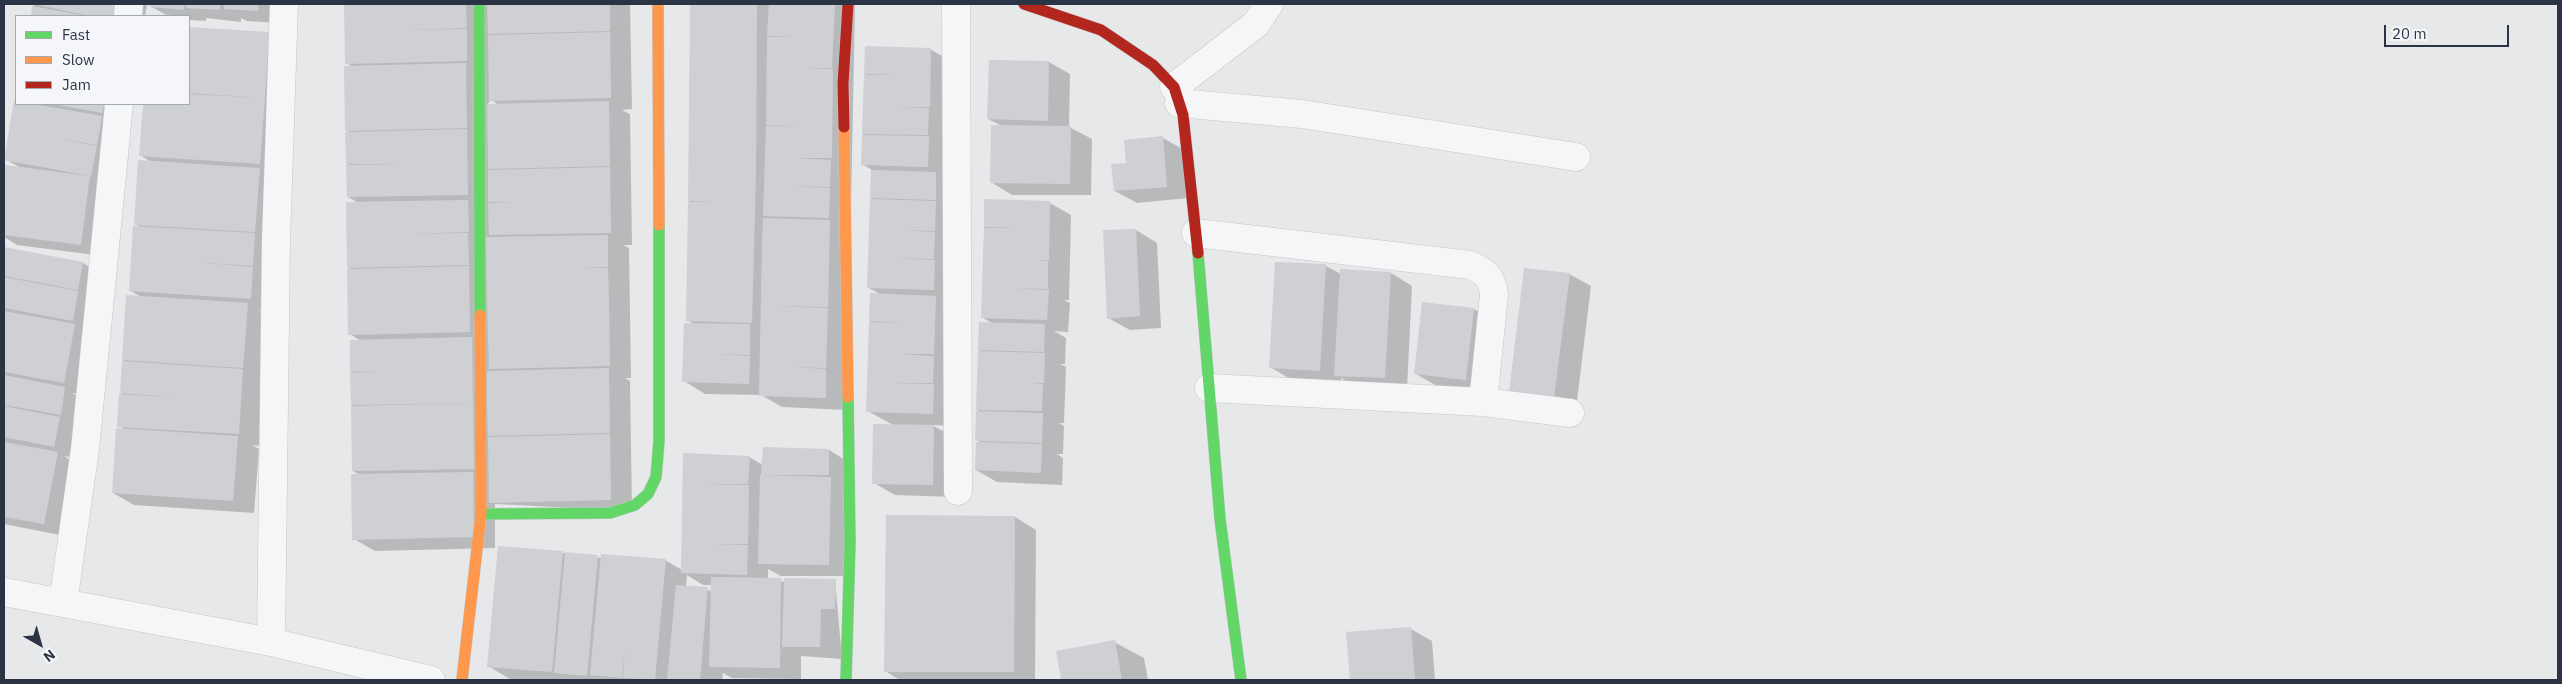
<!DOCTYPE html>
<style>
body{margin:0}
#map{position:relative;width:2562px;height:684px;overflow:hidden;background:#e6e8ea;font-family:"IBM Plex Sans",sans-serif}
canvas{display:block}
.frame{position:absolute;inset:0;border:5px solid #2b3445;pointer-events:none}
.legend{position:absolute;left:15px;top:15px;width:175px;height:90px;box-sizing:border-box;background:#f4f6f9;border:1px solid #a4a8b1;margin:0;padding:6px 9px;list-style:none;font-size:15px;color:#2b3445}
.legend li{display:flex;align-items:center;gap:10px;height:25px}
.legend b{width:25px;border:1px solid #a4a8b1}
.north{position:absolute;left:15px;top:619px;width:50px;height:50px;-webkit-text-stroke:4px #f4f6f9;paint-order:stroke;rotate:142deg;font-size:14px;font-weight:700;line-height:20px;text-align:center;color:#2b3445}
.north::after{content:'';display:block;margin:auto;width:18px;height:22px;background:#2b3445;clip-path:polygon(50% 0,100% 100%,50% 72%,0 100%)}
.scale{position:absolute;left:2384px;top:25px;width:125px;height:22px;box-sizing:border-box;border:2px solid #2b3445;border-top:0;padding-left:6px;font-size:15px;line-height:18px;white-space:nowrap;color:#2b3445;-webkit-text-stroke:4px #f4f6f9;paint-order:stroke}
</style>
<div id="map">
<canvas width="2562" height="684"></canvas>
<div class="frame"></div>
<ul class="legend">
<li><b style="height:6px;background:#63d668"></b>Fast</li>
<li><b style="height:6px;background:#ff974d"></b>Slow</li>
<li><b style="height:6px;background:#b3261e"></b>Jam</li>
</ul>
<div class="north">N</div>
<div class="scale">20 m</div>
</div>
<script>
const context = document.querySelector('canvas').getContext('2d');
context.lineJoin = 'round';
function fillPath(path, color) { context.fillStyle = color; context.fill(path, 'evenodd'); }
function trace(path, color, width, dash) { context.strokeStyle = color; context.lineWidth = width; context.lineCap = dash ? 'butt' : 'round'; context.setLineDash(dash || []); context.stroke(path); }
fillPath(new Path2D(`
 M34,4H144L147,5L145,16H32Z
 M152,4H280L279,23L247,21L241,18V22L206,18V21L189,20V16H168L152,7Z
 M346,4H630L632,109L622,110L630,114L632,245H623L629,248L631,378H625L630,381L632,511L495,504V548L375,551L354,539L360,475L353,471L351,341H361L350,334L347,203H359L348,197L347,134H352L346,130L353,67L347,63ZM491,100L499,105H487Z
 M692,4H855L847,410L782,407L761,395L705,394L684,381L694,324L687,320Z
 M189,28L269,33L290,46L272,311L258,310L269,316L260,446L252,445L259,449L254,513L134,505L113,493L126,430L119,426L127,296L141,297L131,291L142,228L135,224L151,162L140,155L144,104H189Z
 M866,47L930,49L952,62L955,302L943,301L957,309L954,426L932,425L955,438L954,497L895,495L874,483L893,425L868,411L871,295H882L869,288L872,170L862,164Z
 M990,61L1049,62L1070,74L1069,127L1092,139L1091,195H1012L991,182L1002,126L988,119Z
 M15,102L27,104H127L103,256L17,245L4,237L6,166L21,168L5,159Z
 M1163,138L1184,150L1188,198L1137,203L1115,191L1128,164Z
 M985,200L1050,203L1071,215L1069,300H1064L1070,303L1068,332L1054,331L1066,338L1065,364H1060L1066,367L1064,423H1059L1064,426L1063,454H1057L1063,458L1062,485L997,482L976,470L982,444L977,440L980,323L993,324L982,317Z
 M1136,230L1157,243L1161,328L1130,330L1108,318Z
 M4,248L83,263L104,275L85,395L72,393L86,401L82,427L73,426L81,430L76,458L64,456L79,465L65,536L4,524Z
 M1326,266L1341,274V271L1391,273L1412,286L1407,389L1357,387L1341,378V383L1292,380L1270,367Z
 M1569,274L1591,286L1576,409L1510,392Z
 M1474,309L1495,321L1488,391L1437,386L1416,374Z
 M829,450L850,463V576H781L768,569V579L785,582L835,580L842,659L801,656V679L732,678L723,673L722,680H528L510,679L488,666L563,553L601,558L665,560L682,570L684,455L749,457L763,465ZM687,575L703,585H712V591L686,587Z
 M1015,517L1036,530L1035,680H900L885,671Z
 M1411,629L1432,641L1435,680H1351L1348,633Z
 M1114,642L1144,658L1148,680H1062L1057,652Z`), '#0003');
fillPath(new Path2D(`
 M33,4H123L121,16H91Z
 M150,4H185L184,10L150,7Z
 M187,4H220V10L186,8Z
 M224,4H258V11L224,9Z
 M344,4H466L467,28L402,30L467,29V61L345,64Z
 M487,4H610V31L488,34Z
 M690,4H757L756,173L727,172L756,173L752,323L686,321L688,202H717L688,201Z
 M769,4H835L832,68H803L833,69L832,158H796L831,160L830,187L785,186L830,188L829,218L763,216L766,126L802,127L766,125L767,37H796L767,36Z
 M32,6L81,15V16H31Z
 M189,27L269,32L265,98L189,93Z
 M610,32L611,98L489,101L488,35Z
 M865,46L931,48L930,107H894L929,108L928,135L862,134L864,75H900L864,74Z
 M989,60L1049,61L1048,121L987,119Z
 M466,63L467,128L345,131L344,66Z
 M189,94L265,98L260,164L139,156L143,104H189Z
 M14,100L16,104H33L102,116L97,145L57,138L97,146L91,176L4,160Z
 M609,101L610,166L488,169L487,104Z
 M54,104H104L102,113Z
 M991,125L1071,126L1070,184L990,183Z
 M467,129L468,195L347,197L346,165L411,164H346L345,132Z
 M862,135L929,136L928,167L861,165Z
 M1163,136L1167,187L1114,191L1111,164L1126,163L1124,140Z
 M138,160L260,168L255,232L134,225Z
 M5,165L90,176L81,245L4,235Z
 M610,167L611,233L489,235L488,203H518L488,202V170Z
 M871,170L936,172V200L870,198Z
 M870,199L936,201L935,231L900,230L935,232L934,259L889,258L935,260L934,290L867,288Z
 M984,199L1050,201L1049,260L1037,261H1048V289L1011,288L1049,290L1047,320L981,318L984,228H1020L984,227Z
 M468,200L469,232L404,234L468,233L469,265L347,268L346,202Z
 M763,218L830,220L828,307L771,306L828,308L826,368L790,367L826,369V398L759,396L762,246H783H762Z
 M133,226L255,233L253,266L193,262L253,267L251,299L129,291Z
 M1136,229L1140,316L1107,319L1103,230Z
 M608,235V267H579L608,268L609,300L487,303L486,237Z
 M4,247L83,262L78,290L4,276Z
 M1275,262L1326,264L1320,371L1269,368Z
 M469,266L470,332L348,335L347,269Z
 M1524,268L1570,273L1554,398L1509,393Z
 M1340,269L1391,272L1385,378L1334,376Z
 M4,277L78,291L73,321L4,308Z
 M870,293L936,296L934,354H899L934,356L933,383H888L934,384L933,414L866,412L869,322L905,323L869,321Z
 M126,295L248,303L243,368L122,360Z
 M609,300L610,366L489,369L487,303Z
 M1422,302L1474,308L1466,380L1414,374Z
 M4,311L75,324L64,383L4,372V341L22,344L4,341Z
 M979,322L1045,324L1044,352L978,350Z
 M684,323L750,324V355L713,354L750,356L749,384L682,382Z
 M472,337L473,403L351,405L350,373L380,371L350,372V340Z
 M978,351L1045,353L1044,383H1032L1043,384L1042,411L976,410Z
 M122,361L243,369L239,434L117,427L119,394L180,398L120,393Z
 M609,368L610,433L488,436L487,403L517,402L487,403V371Z
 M4,375L65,387L61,415L4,405Z
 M473,403L474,469L352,471L351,406Z
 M4,406L60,417L54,447L4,437Z
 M976,411L1043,413L1042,443L975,441Z
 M873,424L934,425L933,485L872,484Z
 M116,428L238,436L233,501L112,493Z
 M610,434L611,500L489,503L488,437Z
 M4,442L58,452L44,524L4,517Z
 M976,442L1042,444L1041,473L975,470Z
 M763,447L829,449V475H761Z
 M683,453L750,456L748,484H698L749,485L748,544H711L748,545L747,575L681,573Z
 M473,472L474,537L352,540L351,474Z
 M760,475L831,477L829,565L758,564Z
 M886,515L1015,516L1014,672H884Z
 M498,546L563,551L552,672L487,667Z
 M565,552L598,555L587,676L554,673Z
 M601,554L666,559L655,680L623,678L625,648L622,678L590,675Z
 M711,577L781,578L780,668L709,667Z
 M784,578L836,579L835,609H821L820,647H782Z
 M676,585L708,587L700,680H667Z
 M1411,627L1415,680H1350L1346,632Z
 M1115,640L1122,680H1061L1056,651Z`), '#ced0d3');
const street = new Path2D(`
 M956,4L958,491
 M128,16L129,4
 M1174,87L1256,24L1269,4
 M1179,103L1302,114L1576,157
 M1196,233L1470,265C1486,272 1492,277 1494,295L1483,402
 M1209,388L1483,402L1570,413
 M4,592L271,642L431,680
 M63,603L85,449L119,104
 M271,642L276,241L284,4`);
const fast = new Path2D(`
 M479,4L480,315
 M1198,253L1220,519L1241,680
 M481,514L610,513L635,505L648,494L656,477L659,441V225
 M846,680L850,543L848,397`);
const slow = new Path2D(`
 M658,4L659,225
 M844,127L848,397
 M462,680L481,514L480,315`);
const jam = new Path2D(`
 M1024,4L1101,30L1153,65L1174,87L1183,115L1198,253
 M844,127L843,84L848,4`);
trace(street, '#c4c6c8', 29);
trace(fast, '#c4c6c8', 12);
trace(slow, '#c4c6c8', 12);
trace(jam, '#c4c6c8', 12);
trace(street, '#f5f6f7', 28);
trace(fast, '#63d668', 11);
trace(slow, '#ff974d', 11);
trace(jam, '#b3261e', 11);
</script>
